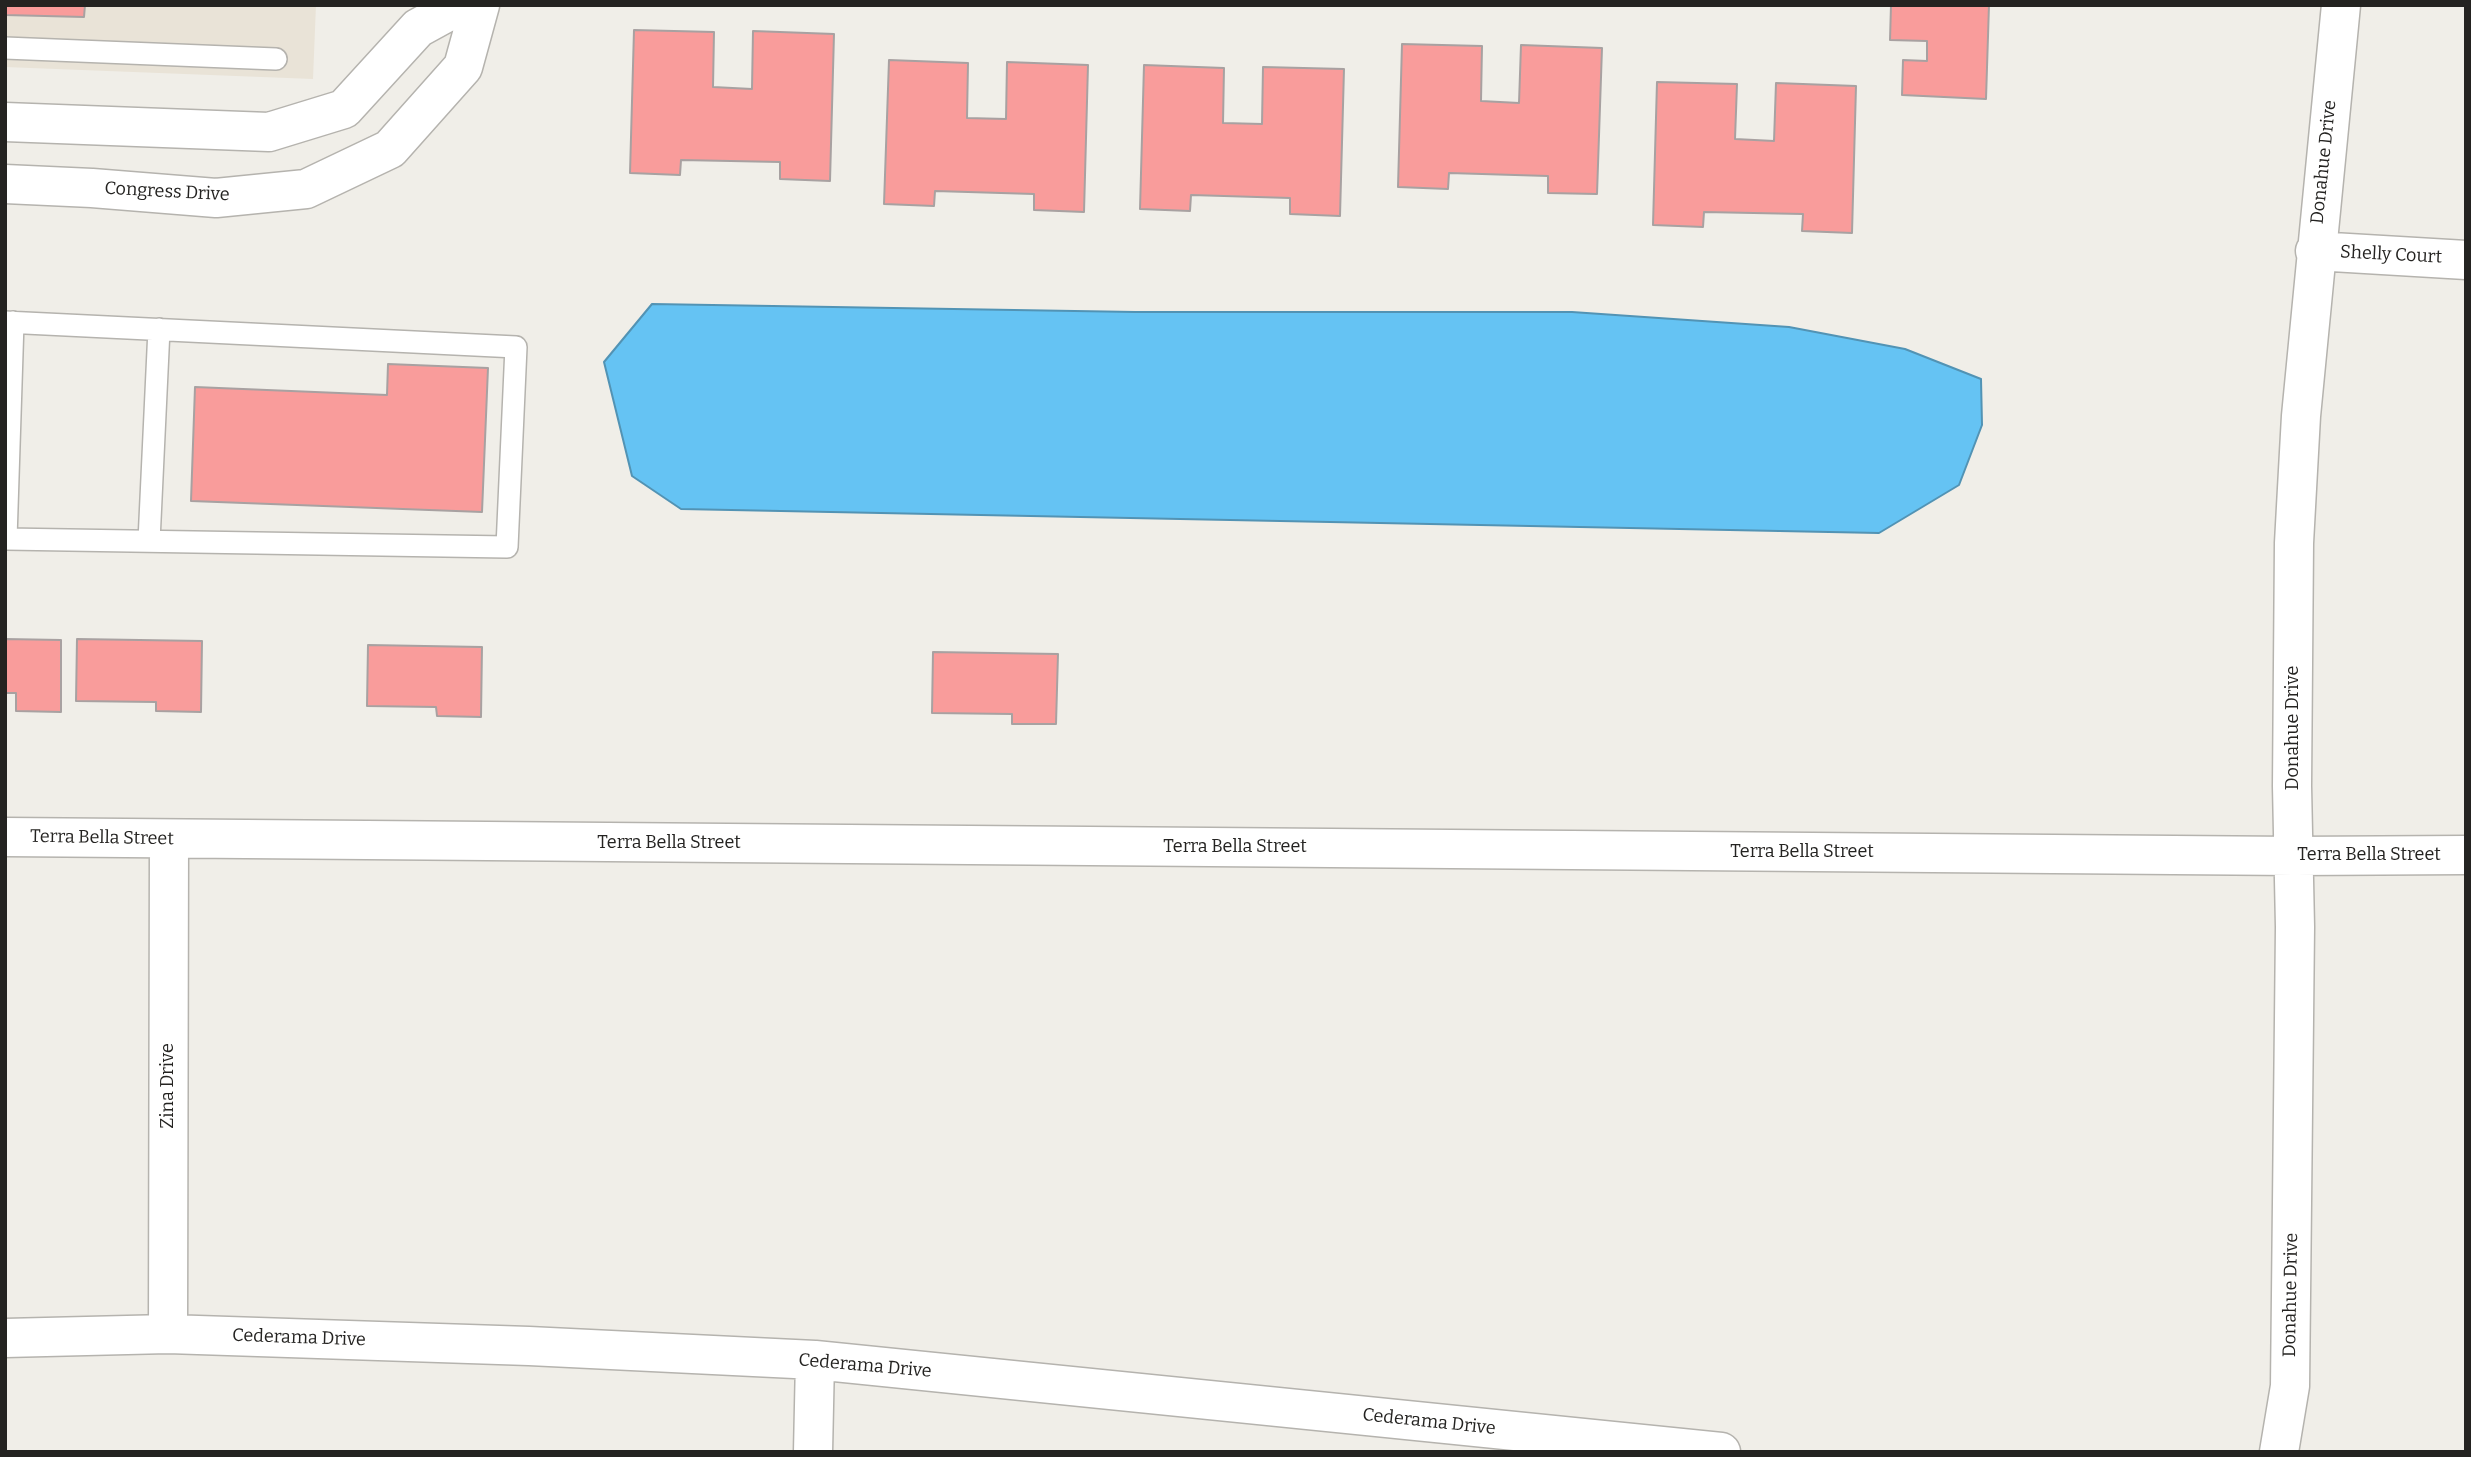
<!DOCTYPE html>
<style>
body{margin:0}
#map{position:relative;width:2471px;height:1457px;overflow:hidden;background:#f0eee8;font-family:Bitter,serif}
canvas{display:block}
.frame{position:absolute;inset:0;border:7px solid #242321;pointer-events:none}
</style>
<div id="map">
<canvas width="2471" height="1457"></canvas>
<div class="frame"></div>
</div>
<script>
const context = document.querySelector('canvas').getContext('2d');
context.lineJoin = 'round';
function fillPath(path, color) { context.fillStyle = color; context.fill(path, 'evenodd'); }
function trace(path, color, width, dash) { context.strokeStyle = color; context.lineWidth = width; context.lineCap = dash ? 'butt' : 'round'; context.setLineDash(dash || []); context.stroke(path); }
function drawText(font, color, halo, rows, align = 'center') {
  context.font = font + ' Bitter,serif'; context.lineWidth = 5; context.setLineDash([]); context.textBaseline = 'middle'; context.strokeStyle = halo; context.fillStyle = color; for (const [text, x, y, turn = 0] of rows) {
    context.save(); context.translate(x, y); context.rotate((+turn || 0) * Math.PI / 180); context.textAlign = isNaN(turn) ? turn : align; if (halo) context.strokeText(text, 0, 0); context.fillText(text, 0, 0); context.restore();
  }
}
fillPath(new Path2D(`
 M5,5H316L313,79L5,67Z`), '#e9e3d7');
const water = new Path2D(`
 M652,304L1135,312H1572L1789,327L1905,349L1981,379L1982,425L1959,485L1879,533L681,509L632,476L604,362Z`);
fillPath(water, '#65c3f3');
trace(water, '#5293b4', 2);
const building = new Path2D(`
 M5,5H85L84,17L5,15Z
 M1891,5H1989L1986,99L1902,95L1903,60L1927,61V41L1890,40Z
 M634,30L714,32L713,87L752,89L753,31L834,34L830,181L780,179V162L681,160L680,175L630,173Z
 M1402,44L1482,46L1481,101L1519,103L1521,45L1602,48L1597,194L1548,193V176L1449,173L1448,189L1398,187Z
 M889,60L968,63L967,118L1006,119L1007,62L1088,65L1084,212L1034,210V194L935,191L934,206L884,204Z
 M1144,65L1224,68L1223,123L1262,124L1263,67L1344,69L1340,216L1290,214V198L1191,195L1190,211L1140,209Z
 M1657,82L1737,84L1735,139L1774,141L1776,83L1856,86L1852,233L1802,231L1803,214L1704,212L1703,227L1653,225Z
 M388,364L488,368L482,512L191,501L195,387L387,395Z
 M5,639L61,640V712L16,711V693H5Z
 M77,639L202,641L201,712L156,711V702L76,701Z
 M368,645L482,647L481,717L437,716L436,707L367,706Z
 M933,652L1058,654L1056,724H1012V714L932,713Z`);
fillPath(building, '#f99c9b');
trace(building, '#a8a1a1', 2);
const service = new Path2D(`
 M5,48L276,59
 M5,322L516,347L507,547L6,539L13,322
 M149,541L159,329`);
const minor = new Path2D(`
 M5,122L269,132L344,109L418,28L460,5
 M5,184L92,188L216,198L306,189L390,149L463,67L480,5
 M2315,251L2466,260
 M5,837L2294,856L2466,855
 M168,1334L169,839
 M5,1338L168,1334L529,1346L815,1360L1721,1452
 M813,1452L815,1360
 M2279,1452L2290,1386L2295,927L2292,786L2294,543L2301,416L2341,5`);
trace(service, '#b5b3ae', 24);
trace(minor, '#b5b3ae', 41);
trace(service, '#fff', 21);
trace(minor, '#fff', 38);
drawText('18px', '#242321', '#fff', [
 ["Donahue Drive",2324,162,-84],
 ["Congress Drive",167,192,3],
 ["Shelly Court",2391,255,3],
 ["Donahue Drive",2293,728,-90],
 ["Terra Bella Street",102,838,1],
 ["Terra Bella Street",669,843],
 ["Terra Bella Street",1235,847],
 ["Terra Bella Street",1802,852],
 ["Terra Bella Street",2369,855],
 ["Zina Drive",168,1086,-90],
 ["Donahue Drive",2291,1295,-89],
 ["Cederama Drive",299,1338,2],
 ["Cederama Drive",865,1366,5],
 ["Cederama Drive",1429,1422,6]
]);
</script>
